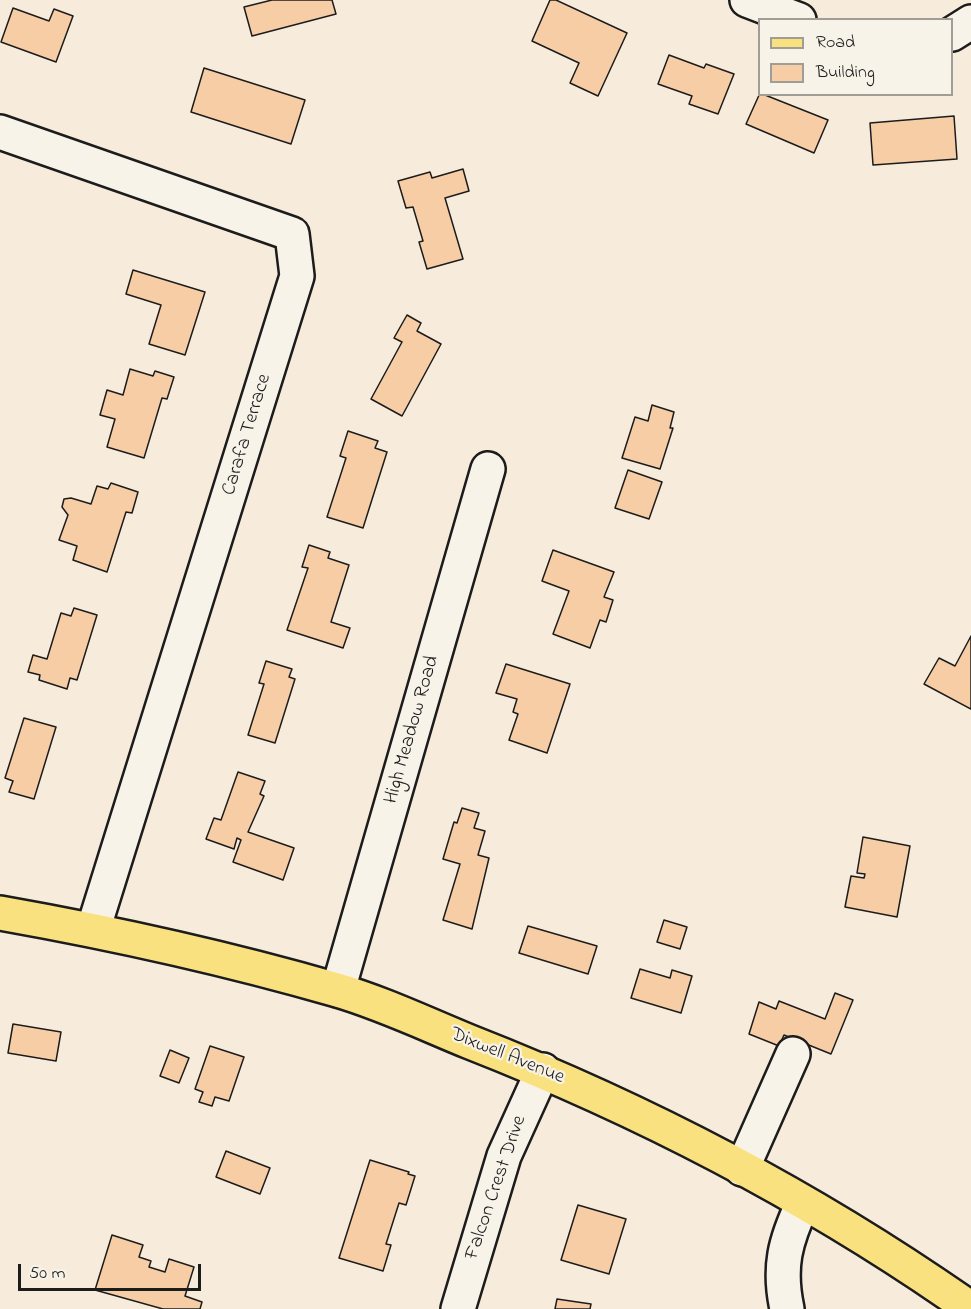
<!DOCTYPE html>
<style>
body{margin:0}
#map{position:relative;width:971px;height:1309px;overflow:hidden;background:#f7ebdb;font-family:"Indie Flower",sans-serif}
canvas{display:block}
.legend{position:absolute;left:758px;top:18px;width:195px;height:78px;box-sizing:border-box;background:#f7f3e8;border:2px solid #9f9d96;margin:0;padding:8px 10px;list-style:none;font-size:18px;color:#1c1c1c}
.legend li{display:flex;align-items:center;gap:12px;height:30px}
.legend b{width:30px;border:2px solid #9f9d96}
.scale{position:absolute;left:18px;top:1264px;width:183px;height:27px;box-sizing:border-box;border:3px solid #1c1c1c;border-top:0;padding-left:8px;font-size:18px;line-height:21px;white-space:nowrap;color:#1c1c1c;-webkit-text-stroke:4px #f7f3e8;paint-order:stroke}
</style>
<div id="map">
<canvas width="971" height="1309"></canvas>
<ul class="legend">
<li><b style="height:8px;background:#fae180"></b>Road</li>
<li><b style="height:16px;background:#f7cda6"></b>Building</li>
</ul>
<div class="scale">50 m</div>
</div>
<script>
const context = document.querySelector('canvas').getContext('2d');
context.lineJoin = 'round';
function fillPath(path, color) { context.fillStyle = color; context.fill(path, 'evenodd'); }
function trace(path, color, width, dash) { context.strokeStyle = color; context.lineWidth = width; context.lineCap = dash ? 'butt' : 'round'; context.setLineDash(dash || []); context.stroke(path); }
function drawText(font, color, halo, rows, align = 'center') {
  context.font = font + ' "Indie Flower",sans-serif'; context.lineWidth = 4.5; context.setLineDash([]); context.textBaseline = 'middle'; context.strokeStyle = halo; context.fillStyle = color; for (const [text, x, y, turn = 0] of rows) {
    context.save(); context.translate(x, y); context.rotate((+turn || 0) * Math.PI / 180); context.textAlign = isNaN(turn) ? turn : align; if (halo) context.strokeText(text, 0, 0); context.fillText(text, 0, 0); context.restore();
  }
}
const building = new Path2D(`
 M272,0H332L336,14L252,36L244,7Z
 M550,0H556L627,33L598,96L570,83L579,63L532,41Z
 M13,8L49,21L54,9L73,16L56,62L1,42Z
 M669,55L704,68L706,64L734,74L718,114L689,104L692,96L658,84Z
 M204,68L305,100L291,144L191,112Z
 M760,93L828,120L814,153L746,124Z
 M954,116L957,159L873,165L870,123Z
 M463,169L469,191L445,198L463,259L427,269L419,242L423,241L413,207L406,208L398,181L430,172L432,178Z
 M133,270L205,292L185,355L149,344L161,305L126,294Z
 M407,315L421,323L417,331L441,344L402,416L371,399L402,342L394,338Z
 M130,369L153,376L155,371L174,377L167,399L162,398L144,458L107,447L115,419L100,415L107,390L123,395Z
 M652,405L674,412L670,428H673L660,469L622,458L635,417L648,421Z
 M348,431L378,441L375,448L387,452L363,528L327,517L346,458L340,456Z
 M628,470L662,482L649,519L615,508Z
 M111,483L138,492L132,513L126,512L107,572L73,560L77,546L59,540L68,515L62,507L64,499L71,498L91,504L97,486L108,489Z
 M309,545L330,552L328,558L349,565L331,622L350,628L343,648L287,630L308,568L302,567Z
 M553,550L614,572L604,597L613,600L606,622L600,620L590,648L553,634L569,591L542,581Z
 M74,608L97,615L77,680L70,678L67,689L39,680L40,675L28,672L33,655L47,659L61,613L71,616Z
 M971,636V709L924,684L939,658L955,666Z
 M266,661L292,669L289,677L295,679L275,743L248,735L264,684L259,683Z
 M506,664L570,684L547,753L509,740L518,714L513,712L517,699L496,693Z
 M24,718L56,727L34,799L9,792L13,781L5,778Z
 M238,772L265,781L260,794L264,796L248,832L294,848L283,880L233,862L241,840L237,838L234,849L206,839L214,818L221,820Z
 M462,808L479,813L474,828L485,831L478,855L489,858L472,929L443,920L460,864L443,859L454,822L457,823Z
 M863,837L910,846L897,917L845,907L851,876L864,878L865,874L857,873Z
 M664,920L687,927L680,949L657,942Z
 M528,926L597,946L588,974L519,953Z
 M640,969L670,978L672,970L692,976L681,1013L631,998Z
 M835,993L853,1000L831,1054L784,1035L779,1046L749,1034L759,1002L776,1009L779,1001L825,1019Z
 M13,1024L61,1032L56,1061L8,1053Z
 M210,1046L244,1057L229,1101L215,1097L212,1106L199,1102L203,1092L195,1089Z
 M170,1050L189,1058L179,1083L160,1076Z
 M226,1151L270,1168L260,1194L216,1177Z
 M370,1160L409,1172L408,1174L415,1176L406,1205L399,1203L386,1244L391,1245L383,1271L339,1258Z
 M578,1205L626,1219L609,1274L561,1260Z
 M112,1235L143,1245L139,1257L151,1261L149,1267L165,1272L169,1259L194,1267L185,1296L202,1302L200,1309H163L95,1290Z
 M557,1299L591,1304L590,1309H555Z`);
fillPath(building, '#f7cda6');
trace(building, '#1c1c1c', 1.5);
const minor = new Path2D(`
 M747,0L799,20
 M952,34L971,22
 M0,132L292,234L297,276L93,930
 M338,990L488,469
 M742,1169L793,1054
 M458,1309L504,1156L543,1070
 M787,1309C778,1267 785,1241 803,1203`);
const major = new Path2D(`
 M0,913C113,933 226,958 337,990C382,1003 426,1024 470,1042C646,1111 816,1200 971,1309`);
trace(minor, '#1c1c1c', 38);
trace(major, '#1c1c1c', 38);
trace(minor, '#f7f3e8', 33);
trace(major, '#fae180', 33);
drawText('20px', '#1c1c1c', '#f7f3e8', [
 ["Carafa Terrace",248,435,-73],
 ["High Meadow Road",413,730,-74],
 ["Dixwell Avenue",507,1057,22],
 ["Falcon Crest Drive",497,1188,-71]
]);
</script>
